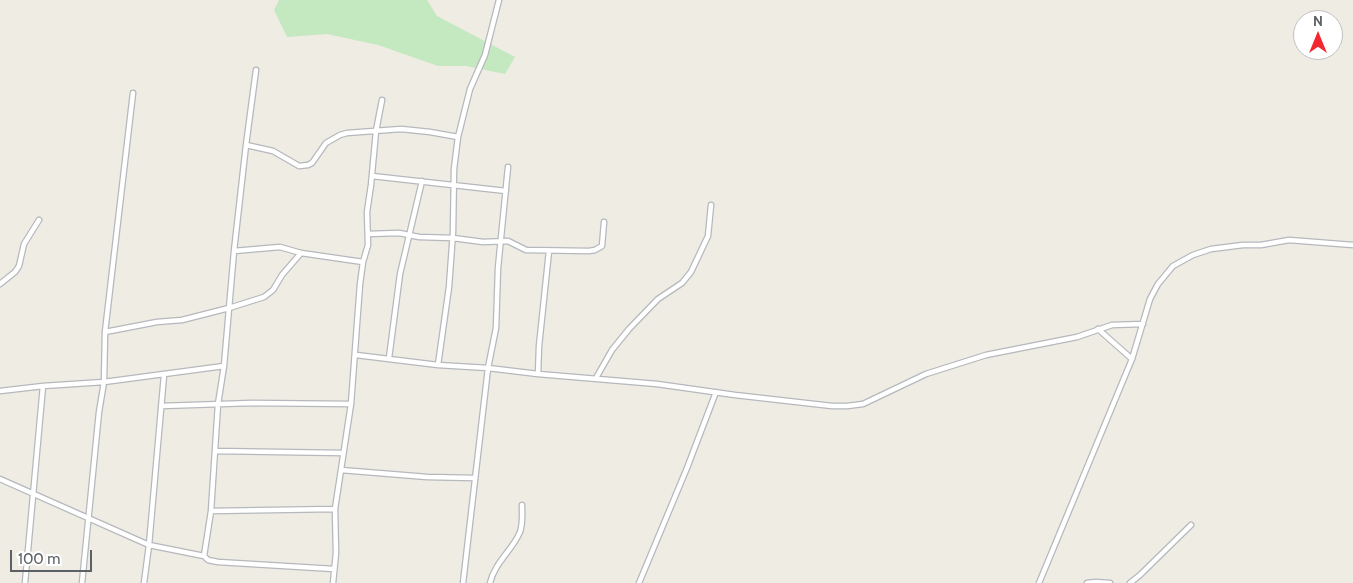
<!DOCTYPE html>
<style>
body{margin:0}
#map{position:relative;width:1353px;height:583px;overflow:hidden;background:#efece4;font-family:Cabin,sans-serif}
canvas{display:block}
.north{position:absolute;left:1293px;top:10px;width:50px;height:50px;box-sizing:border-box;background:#fff;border:1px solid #bec0c1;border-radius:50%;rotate:0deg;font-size:14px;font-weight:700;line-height:20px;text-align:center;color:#5c6165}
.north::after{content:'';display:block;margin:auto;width:18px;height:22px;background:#f2272f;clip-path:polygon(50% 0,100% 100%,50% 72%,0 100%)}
.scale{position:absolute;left:10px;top:550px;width:82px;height:22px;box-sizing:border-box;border:2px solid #5c6165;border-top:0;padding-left:6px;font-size:15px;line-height:18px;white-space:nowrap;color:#5c6165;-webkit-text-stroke:4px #fff;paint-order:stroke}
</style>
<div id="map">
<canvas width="1353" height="583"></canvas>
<div class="north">N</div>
<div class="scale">100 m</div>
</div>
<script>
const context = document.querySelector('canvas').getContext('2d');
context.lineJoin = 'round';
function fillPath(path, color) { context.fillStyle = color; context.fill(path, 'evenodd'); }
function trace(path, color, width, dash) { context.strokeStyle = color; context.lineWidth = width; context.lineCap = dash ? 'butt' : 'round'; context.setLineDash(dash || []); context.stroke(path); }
fillPath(new Path2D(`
 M279,0H427L437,16L515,57L505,74L466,66H438L378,45L327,34L287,37L274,10Z`), '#c4e8bf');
const street = new Path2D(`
 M256,70L246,145L234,251L224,366L218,404L211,511L204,556L208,560L218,562L334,569
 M246,145L273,151L299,166L308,165L312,163L326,143L340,135L347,133L401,129L430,132L458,137
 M372,176L506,191
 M368,234L399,233L419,237L453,238L483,242L508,241L526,250L589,251L595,250L602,246L604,222
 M234,251L280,247L301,253L363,262
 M0,284L15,272L19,266L24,244L39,220
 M1098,329L1132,359
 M105,332L157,322L182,320L229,308L264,297L273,290L282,275L301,253
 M356,355L438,365L488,368L538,374L657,384L735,395L832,406H847L863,404L926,374L986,355L1077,337L1112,325L1143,324
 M389,358L400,274L422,181
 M438,365L449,287L453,232L454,169L458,137L470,89L485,55L499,0
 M538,374L539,346L549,251
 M164,375L149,545L204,556
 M596,378L612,350L629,329L658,299L682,283L691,272L708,236L711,205
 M43,386L104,382L224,366
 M0,391L43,386L25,583
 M351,404L360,284L363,262L368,245L367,212L371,185L376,131L382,100
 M161,406L252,403L351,404L335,509L336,553L333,583
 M215,451L343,453
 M341,470L427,477L475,478
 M0,479L149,545L144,583
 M211,511L335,509
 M82,583L99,412L104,382L105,332L133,93
 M463,583L488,368L496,328L498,268L508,167
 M490,583C495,562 512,551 520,532C523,524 522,514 522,505
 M639,583L687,468L716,392
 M1039,583L1132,359L1150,299L1158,284L1173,266L1193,255L1211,249L1243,245H1261L1289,240L1353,245
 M1087,583L1096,582L1110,583
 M1130,583L1140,575L1191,525`);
trace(street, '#b5b8bc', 7);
trace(street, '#fff', 4.5);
</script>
